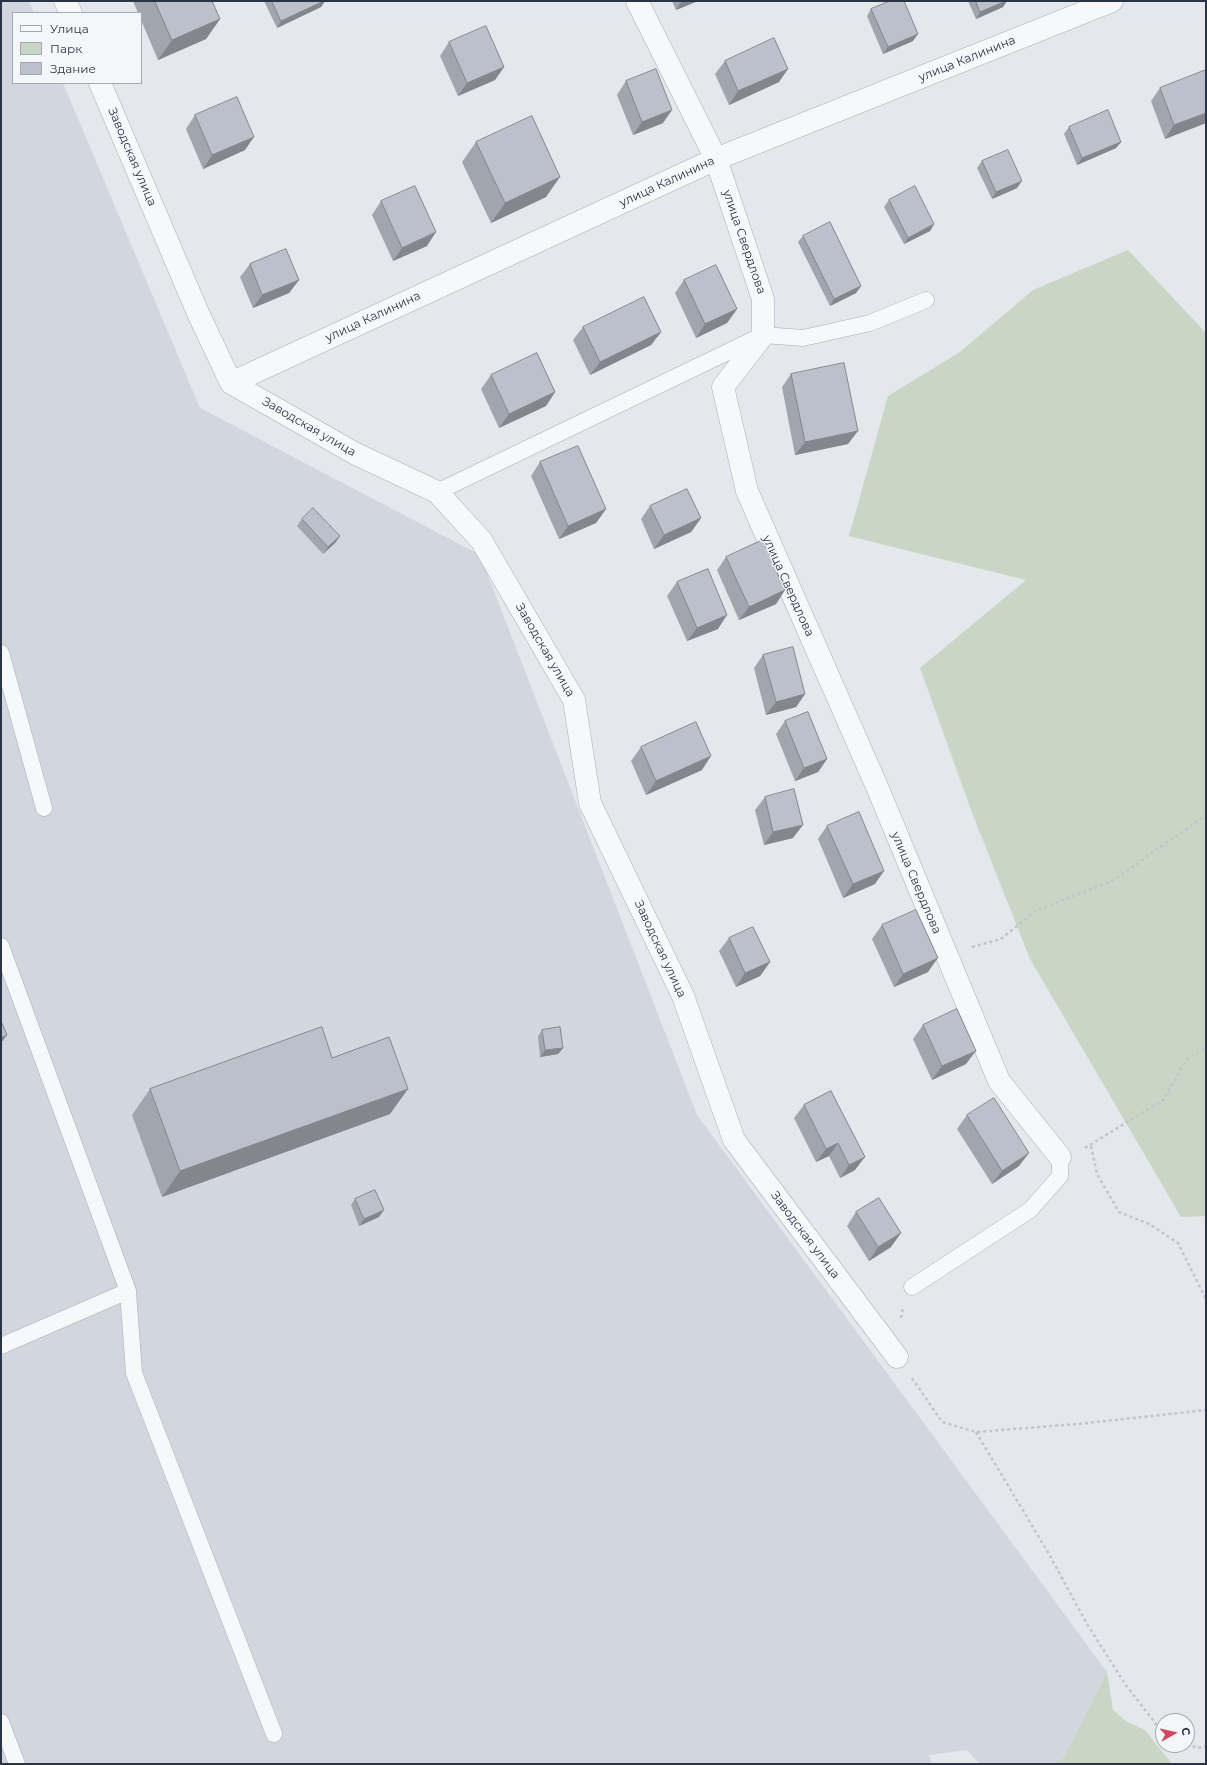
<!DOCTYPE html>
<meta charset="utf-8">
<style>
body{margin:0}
#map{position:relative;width:1207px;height:1765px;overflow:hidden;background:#e4e7ec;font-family:Montserrat,sans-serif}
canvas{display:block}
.frame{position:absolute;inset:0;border:2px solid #2b3445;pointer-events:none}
.legend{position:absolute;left:12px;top:12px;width:130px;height:72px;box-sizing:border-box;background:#f4f6f9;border:1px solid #a4a8b1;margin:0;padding:5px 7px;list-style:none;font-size:12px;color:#2b3445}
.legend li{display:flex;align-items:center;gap:8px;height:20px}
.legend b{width:20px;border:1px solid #a4a8b1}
.north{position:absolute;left:1155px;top:1713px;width:40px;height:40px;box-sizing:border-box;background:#f4f6f9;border:1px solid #a4a8b1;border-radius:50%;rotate:82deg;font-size:11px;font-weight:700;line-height:16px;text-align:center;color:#2b3445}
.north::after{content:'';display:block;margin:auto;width:14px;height:18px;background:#d1495b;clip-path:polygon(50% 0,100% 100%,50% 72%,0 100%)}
</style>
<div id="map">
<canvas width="1207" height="1765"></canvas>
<div class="frame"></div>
<ul class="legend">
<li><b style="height:5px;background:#f7f8fa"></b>Улица</li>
<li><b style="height:11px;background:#c9d6c5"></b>Парк</li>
<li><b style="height:11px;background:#bbc0ca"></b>Здание</li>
</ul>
<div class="north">С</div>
</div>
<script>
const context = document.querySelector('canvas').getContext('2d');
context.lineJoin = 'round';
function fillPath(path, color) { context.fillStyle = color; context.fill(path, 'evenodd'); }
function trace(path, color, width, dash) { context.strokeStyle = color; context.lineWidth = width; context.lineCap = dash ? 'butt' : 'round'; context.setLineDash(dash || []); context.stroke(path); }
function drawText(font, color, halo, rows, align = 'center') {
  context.font = font + ' Montserrat,sans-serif'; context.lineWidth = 3; context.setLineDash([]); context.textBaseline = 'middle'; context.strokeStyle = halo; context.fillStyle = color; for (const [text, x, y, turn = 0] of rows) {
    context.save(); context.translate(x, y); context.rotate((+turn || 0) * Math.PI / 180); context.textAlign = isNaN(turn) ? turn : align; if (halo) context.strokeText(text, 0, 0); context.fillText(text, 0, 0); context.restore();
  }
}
fillPath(new Path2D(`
 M1,1H29L34,13H13V83H63L200,408L480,555L697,1115L1107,1672L1063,1758L1053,1764H980L967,1750L929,1755L932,1764H1Z`), '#d2d6de');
fillPath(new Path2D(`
 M1128,250L1206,333V1216L1181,1217L1030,959L971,810L920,668L1026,580L849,536L888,396L960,352L1033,290Z
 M1107,1672L1113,1710L1127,1722L1145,1730L1172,1764H1052L1063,1758Z`), '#c9d6c5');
const lane = new Path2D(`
 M437,492L763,335L803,338L870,323L926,300
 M1,653L44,808
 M1,946L128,1291L134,1373L274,1734
 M912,1287L1030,1210L1060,1176V1157
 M1,1346L128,1291
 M1,1722L17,1764`);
const street = new Path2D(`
 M65,1L71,13
 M637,1L716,159L763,299V335L723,387L747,491L878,789L999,1081L1060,1157
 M100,83L198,313L231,383L356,454L437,492L481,540L574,700L590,803L683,996L734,1140L897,1357
 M231,383L716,159L1112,1`);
trace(lane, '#a9aeb7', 17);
trace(street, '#a9aeb7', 23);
trace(new Path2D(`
 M972,947L1001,939L1035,911L1114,880L1206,815
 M1091,1146L1097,1174L1119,1212L1149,1224L1178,1243L1206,1299
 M1085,1148L1163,1100L1187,1059L1206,1048
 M901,1318L903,1308
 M912,1378L942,1422L976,1432L1078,1424L1206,1410
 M976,1432L1049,1554L1087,1624L1125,1684L1163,1733
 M1187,1744L1198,1748L1206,1746`), '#c2c5cb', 2.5, [3, 3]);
trace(lane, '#f7f8fa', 16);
trace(street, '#f7f8fa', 22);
fillPath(new Path2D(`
 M133,1H212L220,19L206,39L158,60L141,20V13H138Z
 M264,1H325L321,7L277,28Z
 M672,1H698L676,10Z
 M968,1H1007L1003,7L976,19Z
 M871,9L913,41L883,54L867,16Z
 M449,42L504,67L495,80L458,96L440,56Z
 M725,61L779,82L729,105L715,74Z
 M626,81L663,123L633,135L617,95Z
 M1160,88L1206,123L1165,139L1151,101Z
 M195,115L245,150L203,169L186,129Z
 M1069,127L1121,142L1116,148L1077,165L1064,134Z
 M476,142L546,197L491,223L462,162Z
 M982,161L1017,188L992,199L977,168Z
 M889,200L934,224L930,231L904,244L884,207Z
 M381,201L427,246L393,261L372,215Z
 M803,236L861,286L856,293L830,306L798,242Z
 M250,264L299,280L289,293L253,308L240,277Z
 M684,280L737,309L727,323L696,338L675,293Z
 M583,327L661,332L651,345L590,375L573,340Z
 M791,374L848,444L795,455L782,387Z
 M491,375L555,392L546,406L499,428L481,389Z
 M540,462L606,509L596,523L559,539L531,476Z
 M650,506L701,518L691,532L654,549L641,519Z
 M302,519L340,536L335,543L323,554L297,526Z
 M726,557L785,590L776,604L739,620L717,570Z
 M677,582L718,629L687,641L667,596Z
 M763,655L805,694L796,707L766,715L754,668Z
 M785,721L827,759L818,772L795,781L776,734Z
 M641,747L702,770L646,795L631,761Z
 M765,797L793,838L764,845L755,810Z
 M827,826L875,884L843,898L818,839Z
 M882,925L928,972L894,987L872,939Z
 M729,938L770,962L760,976L736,987L719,951Z
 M923,1025L966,1064L932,1080L913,1039Z
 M542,1030L563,1048L558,1054L540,1057L538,1036Z
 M332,1058L390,1114L162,1197L132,1115L150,1089Z
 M831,1091L855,1170L840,1178L829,1156L816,1162L794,1118L804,1105Z
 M967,1115L1019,1166L992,1184L957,1129Z
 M355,1199L379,1217L359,1226L351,1205Z
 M856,1212L891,1247L869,1261L847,1226Z`), '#a1a5ae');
fillPath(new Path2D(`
 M324,1H325L321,7L277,28L281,21Z
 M682,1H698L676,10Z
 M1006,1H1007L1003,7L976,19L980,12Z
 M220,19L206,39L158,60L172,40Z
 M918,34L913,41L883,54L888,47Z
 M504,67L495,80L458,96L467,83Z
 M788,69L779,82L729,105L738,91Z
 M672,110L663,123L633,135L642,122Z
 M1206,113V123L1165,139L1174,125Z
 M254,137L245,150L203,169L212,155Z
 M1121,142L1116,148L1077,165L1082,158Z
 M560,177L546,197L491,223L505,203Z
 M1022,181L1017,188L992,199L996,192Z
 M934,224L930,231L904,244L908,238Z
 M436,232L427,246L393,261L402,248Z
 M299,280L289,293L253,308L262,295Z
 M861,286L856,293L830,306L834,299Z
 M737,309L727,323L696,338L705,324Z
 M661,332L651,345L590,375L600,362Z
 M555,392L546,406L499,428L509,414Z
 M858,431L848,444L795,455L805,442Z
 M606,509L596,523L559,539L568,526Z
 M701,518L691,532L654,549L664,535Z
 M340,536L335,543L323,554L328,547Z
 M785,590L776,604L739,620L749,607Z
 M727,615L718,629L687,641L697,628Z
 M805,694L796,707L766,715L776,702Z
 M711,756L702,770L646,795L656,781Z
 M827,759L818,772L795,781L804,768Z
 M803,825L793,838L764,845L773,832Z
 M884,871L875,884L843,898L853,884Z
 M938,958L928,972L894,987L903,974Z
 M770,962L760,976L736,987L745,973Z
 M7,1035L1,1043V1038Z
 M563,1048L558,1054L540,1057L545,1050Z
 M976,1051L966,1064L932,1080L942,1066Z
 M408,1089L390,1114L162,1197L180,1171Z
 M838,1143L829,1156L816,1162L826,1149Z
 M1029,1153L1019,1166L992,1184L1002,1171Z
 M865,1157L855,1170L840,1178L849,1165Z
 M384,1210L379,1217L359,1226L364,1219Z
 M901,1233L891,1247L869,1261L878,1247Z`), '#83868d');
const building = new Path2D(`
 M155,1H212L220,19L172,40Z
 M272,1H324L281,21Z
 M890,1H904L918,34L888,47L871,9Z
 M976,1H1006L980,12Z
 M486,26L504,67L467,83L449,42Z
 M774,38L788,69L738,91L725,61Z
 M656,69L672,110L642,122L626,81Z
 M1206,70V113L1174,125L1160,88Z
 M237,97L254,137L212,155L195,115Z
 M1108,110L1121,142L1082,158L1069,127Z
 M532,116L560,177L505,203L476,142Z
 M1008,150L1022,181L996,192L982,161Z
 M415,186L436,232L402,248L381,201Z
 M915,186L934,224L908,238L889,200Z
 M830,222L861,286L834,299L803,236Z
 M286,249L299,280L262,295L250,264Z
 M716,265L737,309L705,324L684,280Z
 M644,297L661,332L600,362L583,327Z
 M537,353L555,392L509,414L491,375Z
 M844,363L858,431L805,442L791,374Z
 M578,446L606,509L568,526L540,462Z
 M687,489L701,518L664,535L650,506Z
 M313,508L340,536L328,547L302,519Z
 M763,540L785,590L749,607L726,557Z
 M708,569L727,615L697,628L677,582Z
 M793,647L805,694L776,702L763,655Z
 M808,712L827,759L804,768L785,721Z
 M696,722L711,756L656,781L641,747Z
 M794,789L803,825L773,832L765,797Z
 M859,812L884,871L853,884L827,826Z
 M916,910L938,958L903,974L882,925Z
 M753,927L770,962L745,973L729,938Z
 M957,1009L976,1051L942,1066L923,1025Z
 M1,1021L7,1035L1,1038Z
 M322,1027L332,1058L389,1037L408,1089L180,1171L150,1089Z
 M560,1027L563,1048L545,1050L542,1030Z
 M831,1091L865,1157L849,1165L838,1143L826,1149L804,1105Z
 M994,1098L1029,1153L1002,1171L967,1115Z
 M375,1190L384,1210L364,1219L355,1199Z
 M879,1198L901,1233L878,1247L856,1212Z`);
fillPath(building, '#bbc0ca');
trace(building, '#83868d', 1);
drawText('12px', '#2b3445', '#f4f6f9', [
 ["улица Калинина",967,59,-22],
 ["Заводская улица",132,157,67],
 ["улица Калинина",667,182,-25],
 ["улица Свердлова",744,242,71],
 ["улица Калинина",373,317,-25],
 ["Заводская улица",309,427,30],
 ["улица Свердлова",788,586,66],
 ["Заводская улица",545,650,60],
 ["улица Свердлова",916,883,67],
 ["Заводская улица",660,949,65],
 ["Заводская улица",805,1235,53]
]);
</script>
